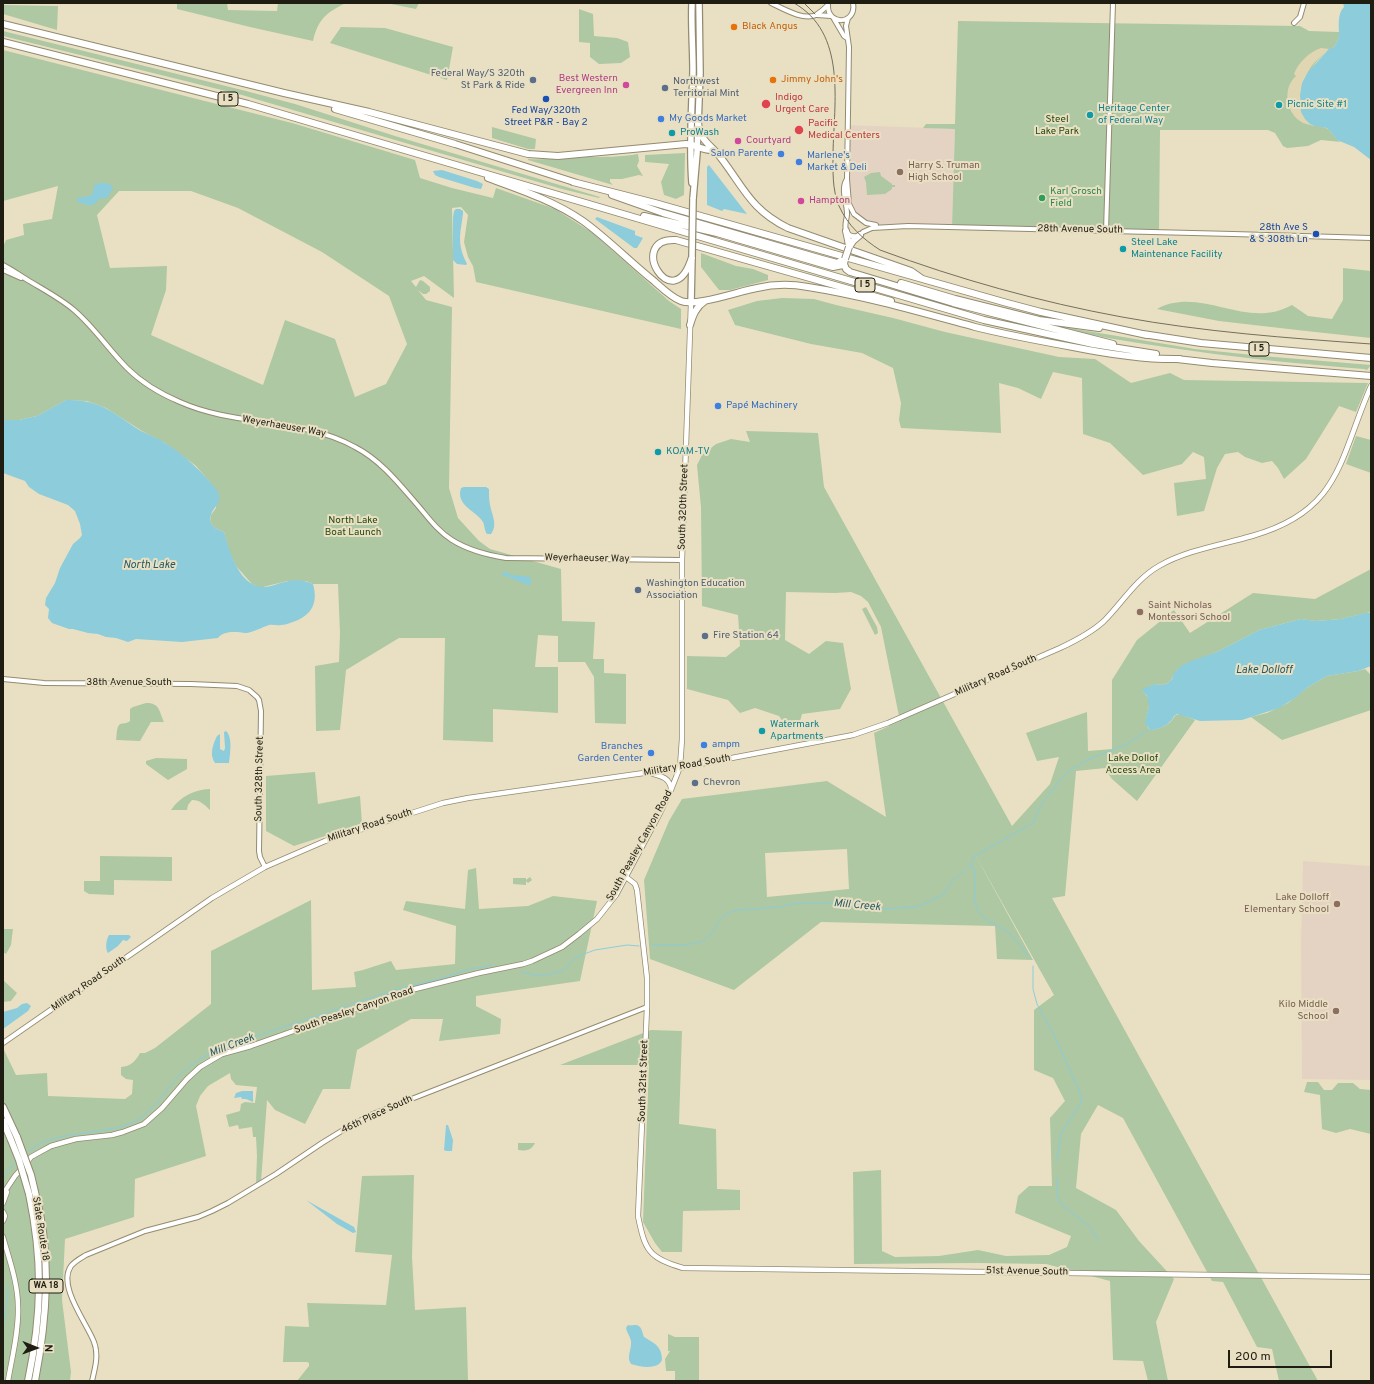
<!DOCTYPE html>
<meta charset="utf-8">
<style>
body{margin:0}
#map{position:relative;width:1374px;height:1384px;overflow:hidden;background:#e9e0c3;font-family:Overpass,sans-serif}
canvas{display:block}
.frame{position:absolute;inset:0;border:4px solid #1f1c11;pointer-events:none}
.north{position:absolute;left:16px;top:1328px;width:40px;height:40px;-webkit-text-stroke:3px #e9e0c3;paint-order:stroke;rotate:91deg;font-size:11px;font-weight:700;line-height:16px;text-align:center;color:#1f1c11}
.north::after{content:'';display:block;margin:auto;width:14px;height:18px;background:#1f1c11;clip-path:polygon(50% 0,100% 100%,50% 72%,0 100%)}
.scale{position:absolute;left:1228px;top:1350px;width:104px;height:18px;box-sizing:border-box;border:2px solid #1f1c11;border-top:0;padding-left:5px;font-size:12px;line-height:14px;white-space:nowrap;color:#1f1c11;-webkit-text-stroke:3px #e9e0c3;paint-order:stroke}
</style>
<div id="map">
<canvas width="1374" height="1384"></canvas>
<div class="frame"></div>
<div class="north">N</div>
<div class="scale">200 m</div>
</div>
<script>
const context = document.querySelector('canvas').getContext('2d');
context.lineJoin = 'round';
function fillPath(path, color) { context.fillStyle = color; context.fill(path, 'evenodd'); }
function trace(path, color, width, dash) { context.strokeStyle = color; context.lineWidth = width; context.lineCap = dash ? 'butt' : 'round'; context.setLineDash(dash || []); context.stroke(path); }
function drawText(font, color, halo, rows, align = 'center') {
  context.font = font + ' Overpass,sans-serif'; context.lineWidth = 4; context.setLineDash([]); context.textBaseline = 'middle'; context.strokeStyle = halo; context.fillStyle = color; for (const [text, x, y, turn = 0] of rows) {
    context.save(); context.translate(x, y); context.rotate((+turn || 0) * Math.PI / 180); context.textAlign = isNaN(turn) ? turn : align; if (halo) context.strokeText(text, 0, 0); context.fillText(text, 0, 0); context.restore();
  }
}
fillPath(new Path2D(`
 M848,125L955,129L952,227L884,226L872,225L854,214L846,191Z
 M1303,861L1371,866V1080L1302,1079L1301,942Z`), '#e4d3c2');
fillPath(new Path2D(`
 M177,3H227L228,10L277,11L278,3H346C326,13 318,19 313,41L250,27L177,9Z
 M386,3H419L416,9Z
 M3,5L58,6L57,30L3,14Z
 M579,9L593,14L594,36L617,38L628,42L630,57L621,63L599,64L590,57V43L579,42Z
 M958,21L1300,26L1309,31L1339,32C1340,38 1337,42 1334,47C1328,49 1324,54 1320,58C1305,74 1290,100 1306,120C1312,127 1321,125 1328,129C1334,133 1335,140 1341,142L1321,140L1308,146L1287,148L1283,146L1275,133L1268,130H1160L1159,231L952,227L955,129L923,128L926,124H955Z
 M341,27L385,28L453,47L447,80L330,43Z
 M3,31L242,90L295,104L395,136L600,197L599,198L562,189L242,95L3,36Z
 M3,50L292,123L415,160L420,178L452,188L493,198L496,188L555,209L593,233L669,301L681,309V329L476,282L473,266L468,257L464,242L468,215L461,207L452,208L454,298L424,276L411,281L416,287L420,280L423,281L430,287V291L426,294H423L418,290L426,300L452,307L449,488L458,518L479,541L490,549L561,569L562,621L595,622L593,659H604V673L626,674V724L595,723L594,677L585,662H558V636L538,635L535,667H558V713L493,709V742L443,740L445,638H399L346,670L340,730L316,731L315,666L339,662L340,633L338,584H313L306,581H287L263,587H258L252,584L236,566L229,551L224,532L215,528L210,522L211,515L216,508L214,487L196,466L176,451L165,443L142,431L106,408L87,401L66,400L37,416L19,420H3V247L6,240L24,235L23,224L52,219L58,186L3,201ZM119,191H191L238,208L322,252L389,296L407,344L386,384L355,397L335,339L285,320L263,385L151,335L166,290L167,266L110,268L97,215Z
 M492,127L536,139L535,149H528L492,138Z
 M685,153L684,195L676,199L664,195L661,182L669,164L645,162V155Z
 M638,154L639,161L637,166L643,176L639,175L622,179H610V182L613,185L528,160V159C547,160 567,158 586,157C603,157 622,157 638,154Z
 M880,172L881,176L892,184V185H895V187H892V189L885,194L867,195L866,182L864,177L871,173Z
 M701,253L736,266L753,269L768,275V280L730,290H719L701,267Z
 M1343,268L1371,271V338L1306,331L1219,321L1157,309C1201,285 1246,331 1292,305L1308,316L1332,319L1343,300Z
 M782,298L814,299L836,305L893,318L945,332L1059,357L1095,359L1131,383L1170,373L1184,380L1368,383L1356,412L1339,406L1306,459L1284,479L1278,468L1272,461L1262,463L1245,457L1238,452L1225,454L1217,468L1204,511L1177,516L1174,483L1206,479L1204,457L1193,452L1182,464L1143,475L1110,443L1083,434L1082,378L1053,372L1041,399L1018,388L999,383L1001,433L901,428L899,420L901,403L893,368L862,353L811,344L735,325L728,310L757,301Z
 M1045,324L1195,349L1262,356L1371,365L1367,370L1364,369C1298,364 1231,357 1165,347C1125,341 1085,335 1045,324Z
 M746,431L818,433L824,487L1012,826L1050,784L1059,757L1037,761L1026,733L1087,712L1088,751L1112,749V680L1137,640L1174,610L1190,633L1253,593L1315,599L1371,569V612L1341,619L1316,621L1301,619L1259,630L1217,652L1188,663L1176,671L1171,680L1168,683L1163,685L1155,684L1149,687L1143,692C1158,704 1139,719 1150,730C1156,730 1168,726 1172,720C1174,718 1174,716 1176,715L1180,714L1195,720L1137,801L1112,779L1107,772L1106,768L1076,771L1065,896L1052,898L1318,1381H1279L1272,1349L1257,1347L1223,1282L1212,1281L1123,1118L1098,1105L1081,1134L1076,1188L1116,1210L1139,1241L1174,1279L1156,1322L1168,1381H1148L1143,1361L1113,1360L1110,1281L1046,1264L978,1263L854,1264L853,1172L881,1170L882,1251L895,1257L939,1256L978,1250L1006,1256L1049,1255L1067,1247L1071,1236L1015,1213L1018,1196L1029,1186H1052L1050,1118L1065,1101L1053,1078L1034,1070V1010L1054,995L972,849L1033,960L997,959L995,926L821,922L734,990L650,959L644,880L669,821L682,799L827,781L886,817L874,733L900,721L881,627L868,602L861,596L851,592L835,593L786,592L785,640L809,654L826,641L843,643L851,689L840,709L802,714L799,725L788,729L779,716L755,708L740,713L728,700L687,689V656L726,657L740,646L738,615L702,606L701,507L697,465L702,455L716,444L731,439L750,442ZM847,849L849,889L767,897L765,853Z
 M1356,436L1371,440V473L1346,464Z
 M866,607L877,627L878,633L875,635L862,609Z
 M1365,669L1371,675V710L1282,740L1251,717L1267,713L1288,703L1308,687L1327,676L1358,671Z
 M146,703C160,703 159,711 164,722H151L140,741L116,740C117,736 116,727 120,724C124,723 126,724 130,721V709L133,707Z
 M156,758L187,759V769L168,780L146,764V761Z
 M315,772L318,804L360,796L362,824L294,846L266,831V776Z
 M210,789V810C205,805 200,800 192,800L188,805L187,810H171C181,796 193,790 210,789Z
 M100,856L172,857V881L114,880V895L89,894L84,891V881H100Z
 M476,868L479,909L528,906L553,896L597,901L580,981L476,996V1006L501,1019L500,1034L439,1041L443,1019H411L357,1050L350,1089H323L305,1124L275,1110L267,1100L261,1182L256,1183L257,1156L256,1137H253L252,1127L239,1129L238,1125L229,1127L226,1115L240,1111L241,1104L245,1102L255,1103L257,1087L236,1085L231,1079L230,1073L208,1086L200,1096L196,1106L206,1156L135,1179L134,1217L65,1239L62,1300L71,1372L70,1381H3V1048L16,1075L47,1073L48,1096L125,1099L132,1094L133,1080L126,1079L121,1075V1067C131,1066 135,1062 140,1053H145L155,1048L211,1004V951L311,900L312,990L356,987L354,972L363,970L391,961L396,970L455,964L456,926L403,910L406,901L465,909L468,870Z
 M530,877L532,880L528,883L526,881V885L513,884V878H526V880Z
 M3,929H13L11,945L6,954L3,952Z
 M3,980L17,993L11,1001L3,1002Z
 M651,1030L682,1031L679,1124L716,1129L717,1189L740,1190V1210L683,1211L682,1252H662L655,1243L643,1222L649,1065H560Z
 M1307,1082H1318L1324,1090H1332L1338,1083H1353L1360,1089L1371,1090V1134L1350,1129L1336,1133L1322,1129L1320,1095L1304,1092Z
 M518,1143H535C531,1151 525,1151 518,1150Z
 M414,1175L412,1257L415,1310L466,1307L468,1381H297L309,1366V1363L307,1362H283L285,1326L309,1327L307,1303L386,1305L392,1255L355,1252L362,1176Z
 M668,1334L675,1337H699V1381H675V1371H666L665,1359L670,1351H668Z`), '#adc8a2');
fillPath(new Path2D(`
 M1321,48L1329,49C1322,56 1312,63 1308,72C1299,91 1292,114 1315,126C1310,125 1304,124 1300,121C1285,111 1283,87 1296,76L1294,74C1298,63 1309,52 1321,48Z`), '#e0d7b2');
fillPath(new Path2D(`
 M1343,3H1371V160L1354,147L1337,140L1332,133L1327,128L1315,126L1310,124L1305,119L1301,112L1300,95L1302,83L1308,72L1329,49L1334,47C1336,44 1339,39 1339,35C1339,26 1337,14 1344,7Z
 M709,165L747,214L724,209L722,211L707,205V167Z
 M442,170L477,181L483,184L481,189L475,188L439,177L435,175L433,171Z
 M99,183C106,183 109,182 113,188L107,198L98,199L96,204H92L90,206L78,202L77,200L78,198L89,196L93,194L94,185Z
 M456,209H460L463,211V214C460,235 457,244 467,264L466,265L457,264L453,260V217L454,211Z
 M597,217L635,231V235L643,238L637,248H634L595,219Z
 M66,400C101,399 114,414 141,431C149,435 158,438 165,443C185,455 203,473 217,490C224,503 214,505 211,515C210,518 210,520 210,522L215,528L224,532C230,553 241,594 271,586C287,581 297,577 313,584C319,605 310,617 290,623C287,624 284,625 281,625C277,626 273,624 269,625C263,627 251,633 246,633C237,632 224,630 218,638L182,642L136,639L128,642L116,638L106,637L98,634L88,633L73,629H69L52,623L48,618L49,609L45,605L46,598L55,583L60,568L73,544L80,538L82,535L80,524L75,511L68,505L39,494L29,487L25,481L3,473V420H19L37,416Z
 M464,487H486L489,489C489,494 489,500 490,505C492,515 498,525 491,534H487C484,530 485,526 483,522C478,512 455,506 461,488Z
 M504,572L512,575L530,577L531,579L530,586L511,578L502,575V573Z
 M1366,613H1371V666L1358,671L1327,676L1308,687L1295,698L1279,708L1242,720L1200,721L1177,714L1174,716C1171,724 1159,730 1150,730L1145,723L1149,706L1147,696L1143,692V689L1155,684L1163,685L1168,683L1172,679L1174,673L1181,666L1191,661L1217,652L1259,630L1301,619L1316,621L1341,619Z
 M226,731C233,737 230,755 229,763H215C209,755 213,744 217,736L220,734V749L224,751L225,748L224,732Z
 M109,935H129L131,937L127,941L123,940L118,946L108,953C105,949 106,940 109,935Z
 M27,1003L31,1006L28,1011L3,1029V1012L17,1008L22,1004Z
 M242,1091H253V1102L246,1099H242L241,1097L234,1098L236,1093Z
 M446,1125H448L453,1140L452,1151H446L444,1150L445,1138Z
 M306,1200L354,1227L356,1232L353,1233L337,1224Z
 M628,1325C630,1326 633,1325 635,1325C642,1325 642,1332 644,1337C654,1343 662,1346 662,1360C658,1370 640,1367 631,1364C626,1357 632,1349 631,1341C630,1336 627,1333 626,1328Z`), '#8cccdb');
trace(new Path2D(`
 M972,867L974,868C977,881 972,896 977,909C983,922 998,924 1009,933C1016,940 1023,949 1029,957
 M652,945C666,945 697,947 707,938C721,925 715,914 739,910L777,907L792,904L832,903L854,904L882,909L916,907L943,895L953,880L971,866L973,857L1033,823L1041,805L1062,778L1072,769L1087,760L1127,744L1149,729
 M1033,966V989L1037,1004L1055,1037L1082,1097L1081,1103L1061,1134L1057,1159
 M522,972L540,976L563,971L576,957L595,950L627,945L639,946
 M25,1154L42,1142L60,1137L116,1128L132,1123L142,1117L155,1105L179,1075L200,1059L221,1048L394,990L439,979L470,969L493,965
 M3,1176L16,1161
 M1057,1178V1195L1061,1204L1091,1228L1098,1241
 M3,1285L8,1290V1294L3,1327`), '#8cccdb', 1);
const tertiary = new Path2D(`
 M771,3C782,8 803,21 816,15C819,13 825,8 828,5
 M828,5C827,26 857,25 853,3
 M817,15L831,16
 M848,18L846,26L849,47L847,179L849,204L854,214L866,223L876,225
 M834,19L844,36L847,38
 M1294,23L1300,17L1304,3
 M847,179C840,189 847,202 847,214C847,220 843,227 847,232C849,236 853,237 858,236
 M1106,231L1113,3
 M863,232L872,228L908,226L1233,234L1371,238
 M3,265C13,270 22,277 31,282C46,291 61,299 74,310C94,327 109,350 127,368C142,383 161,394 180,402C236,427 301,417 355,447C382,461 400,485 420,508C430,520 439,532 452,540C468,550 487,555 506,558L682,560
 M3,270L21,278
 M3,679L44,683L191,684L237,686L249,690L257,697L259,700L261,711L259,851L260,857L265,867
 M92,1381C95,1368 99,1355 94,1342C87,1323 57,1286 71,1266C75,1261 81,1258 86,1255L145,1231L198,1217L212,1211L228,1203L276,1174L322,1143L348,1127L373,1114L647,1007`);
const secondary = new Path2D(`
 M650,773C660,776 669,777 671,788
 M626,877L635,884L637,890L647,978V1007L638,1216C645,1251 649,1258 683,1268L1371,1277
 M3,1043L212,898L265,867L325,841L443,803L468,798L679,768L853,735L888,723L1060,648C1075,641 1091,633 1104,621C1122,603 1136,579 1159,566C1187,550 1221,545 1252,536C1341,511 1339,459 1371,386
 M3,1194L15,1176L24,1166L31,1157L40,1152L51,1146L65,1142L76,1139L112,1135L123,1132L144,1124L162,1108L187,1079L200,1067L222,1054L251,1046L381,1000L411,990L479,973L523,964L532,961L562,947L579,934L597,919L616,895L660,813L671,790L680,767L682,739V560L691,303
 M3,1203L7,1192
 M3,1212L5,1216L3,1221
 M3,1237C9,1259 18,1283 18,1307C19,1331 12,1357 8,1381`);
const primary = new Path2D(`
 M692,3C691,26 693,48 693,71C692,108 689,145 692,183
 M693,199L697,153L700,73L699,3
 M691,303L692,257`);
const motorway = new Path2D(`
 M3,24L284,93L369,112L528,154L558,156L686,144C695,144 703,151 713,150
 M3,42L248,104L984,320L1093,344L1156,354
 M335,109L455,144L577,183
 M698,123C701,143 711,144 721,158C744,188 751,210 788,228L911,271L921,278
 M488,178C521,190 554,201 583,221C608,239 630,262 654,281C662,288 671,297 681,301C696,307 739,291 757,288C774,284 791,284 808,287C865,296 920,312 975,327C1007,335 1040,341 1073,347C1108,354 1144,360 1180,359
 M573,182L655,203L1007,303L1041,312L1147,335
 M612,195L663,213L822,259L837,263L845,259
 M644,216L717,233L833,267L843,265
 M846,231L848,240L849,247
 M849,247L853,241L860,235
 M692,257C673,320 625,237 676,240L891,301
 M845,259L844,264L846,269L850,272L953,303L1113,344
 M901,283L955,299L1039,320L1099,328
 M690,325C693,315 696,307 705,301
 M1143,334L1201,343L1371,358
 M1177,359L1212,363L1371,376
 M3,1107L17,1137
 M3,1121L11,1140
 M35,1192C52,1254 47,1318 35,1381
 M28,1381C42,1314 43,1261 29,1194`);
trace(tertiary, '#938b70', 6);
trace(secondary, '#938b70', 6);
trace(primary, '#938b70', 8);
trace(motorway, '#938b70', 8);
trace(tertiary, '#fff', 4);
trace(secondary, '#fff', 4.5);
trace(primary, '#fff', 5.5);
trace(motorway, '#fff', 6);
trace(new Path2D(`
 M794,3C847,33 834,102 833,153C833,171 832,189 839,206C848,226 863,239 880,250C958,279 1040,302 1122,317C1204,332 1288,338 1371,344
 M804,3L815,14`), '#746e5c', 1);
const primaryBridge = new Path2D(`
 M692,257L693,199`);
const motorwayBridge = new Path2D(`
 M845,259L849,247
 M17,1137L31,1175L35,1192
 M11,1140L19,1160L29,1194`);
trace(primaryBridge, '#938b70', 8, []);
trace(motorwayBridge, '#938b70', 8, []);
trace(primaryBridge, '#fff', 5.5);
trace(motorwayBridge, '#fff', 6);
for (const [x, y, r, color] of [
 [734,27,4,"#e8710a"],
 [533,80,4,"#5c6f8a"],
 [773,80,4,"#e8710a"],
 [626,85,4,"#d1479c"],
 [665,88,4,"#5c6f8a"],
 [546,99,4,"#1a4fb4"],
 [766,104,5,"#e0444e"],
 [1279,105,4,"#0f9aa8"],
 [1090,115,4,"#0f9aa8"],
 [661,119,4,"#3f7fe0"],
 [799,130,5,"#e0444e"],
 [672,133,4,"#0f9aa8"],
 [738,141,4,"#d1479c"],
 [781,154,4,"#3f7fe0"],
 [799,162,4,"#3f7fe0"],
 [900,172,4,"#8d6e63"],
 [1042,198,4,"#2e9e5b"],
 [801,201,4,"#d1479c"],
 [1316,234,4,"#1a4fb4"],
 [1123,249,4,"#0f9aa8"],
 [718,406,4,"#3f7fe0"],
 [658,452,4,"#0f9aa8"],
 [638,590,4,"#5c6f8a"],
 [1140,612,4,"#8d6e63"],
 [705,636,4,"#5c6f8a"],
 [762,731,4,"#0f9aa8"],
 [704,745,4,"#3f7fe0"],
 [651,753,4,"#3f7fe0"],
 [695,783,4,"#5c6f8a"],
 [1337,904,4,"#8d6e63"],
 [1336,1011,4,"#8d6e63"]
]) { const dot = new Path2D(); dot.arc(x, y, r, 0, 2 * Math.PI); context.fillStyle = color; context.fill(dot); trace(dot, '#e9e0c3', 1.5); }
for (const [x, y, w] of [
 [228,99,20],
 [865,285,20],
 [1259,349,20],
 [46,1286,34]
]) { const box = new Path2D(); box.roundRect(x - w / 2, y - 7, w, 14, 3); context.fillStyle = '#e9e0c3'; context.fill(box); trace(box, '#1f1c11', 1); }
drawText('bold 9px', '#1f1c11', null, [
 ["I 5",228,99],
 ["I 5",865,285],
 ["I 5",1259,349],
 ["WA 18",46,1286]
]);
drawText('10px', '#c56008', '#e9e0c3', [
 ["Black Angus",742,27],
 ["Jimmy John's",781,80]
], 'left');
drawText('10px', '#4e5e75', '#e9e0c3', [
 ["Federal Way/S 320th",525,74,"right"],
 ["St Park & Ride",525,86,"right"],
 ["Northwest",673,82],
 ["Territorial Mint",673,94],
 ["Washington Education",646,584],
 ["Association",646,596],
 ["Fire Station 64",713,636],
 ["Chevron",703,783]
], 'left');
drawText('10px', '#b23c85', '#e9e0c3', [
 ["Best Western",618,79,"right"],
 ["Evergreen Inn",618,91,"right"],
 ["Courtyard",746,141],
 ["Hampton",809,201]
], 'left');
drawText('10px', '#be3a42', '#e9e0c3', [
 ["Indigo",775,98],
 ["Urgent Care",775,110],
 ["Pacific",808,124],
 ["Medical Centers",808,136]
], 'left');
drawText('10px', '#0d838f', '#e9e0c3', [
 ["Picnic Site #1",1287,105],
 ["Heritage Center",1098,109],
 ["of Federal Way",1098,121],
 ["ProWash",680,133],
 ["Steel Lake",1131,243],
 ["Maintenance Facility",1131,255],
 ["KOAM-TV",666,452],
 ["Watermark",770,725],
 ["Apartments",770,737]
], 'left');
drawText('10px', '#164399', '#e9e0c3', [
 ["Fed Way/320th",546,111],
 ["Street P&R - Bay 2",546,123],
 ["28th Ave S",1308,228,"right"],
 ["& S 308th Ln",1308,240,"right"]
]);
drawText('10px', '#366cbe', '#e9e0c3', [
 ["My Goods Market",669,119],
 ["Salon Parente",773,154,"right"],
 ["Marlene's",807,156],
 ["Market & Deli",807,168],
 ["Papé Machinery",726,406],
 ["ampm",712,745],
 ["Branches",643,747,"right"],
 ["Garden Center",643,759,"right"]
], 'left');
drawText('10px', '#22480b', '#e9e0c3', [
 ["Steel",1057,120],
 ["Lake Park",1057,132],
 ["North Lake",353,521],
 ["Boat Launch",353,533],
 ["Lake Dollof",1133,759],
 ["Access Area",1133,771]
]);
drawText('10px', '#785e54', '#e9e0c3', [
 ["Harry S. Truman",908,166],
 ["High School",908,178],
 ["Saint Nicholas",1148,606],
 ["Montessori School",1148,618],
 ["Lake Dolloff",1329,898,"right"],
 ["Elementary School",1329,910,"right"],
 ["Kilo Middle",1328,1005,"right"],
 ["School",1328,1017,"right"]
], 'left');
drawText('10px', '#27864d', '#e9e0c3', [
 ["Karl Grosch",1050,192],
 ["Field",1050,204]
], 'left');
drawText('10px', '#1f1c11', '#e9e0c3', [
 ["28th Avenue South",1080,230,1],
 ["Weyerhaeuser Way",284,427,10],
 ["South 320th Street",684,507,-88],
 ["Weyerhaeuser Way",587,559,1],
 ["Military Road South",996,676,-24],
 ["38th Avenue South",129,683],
 ["Military Road South",687,766,-10],
 ["South 328th Street",260,779,-89],
 ["Military Road South",370,826,-18],
 ["South Peasley Canyon Road",640,846,-61],
 ["Military Road South",89,984,-35],
 ["South Peasley Canyon Road",354,1011,-19],
 ["South 321st Street",644,1081,-88],
 ["46th Place South",377,1115,-25],
 ["State Route 18",40,1229,81],
 ["51st Avenue South",1027,1272,1]
]);
drawText('italic 11px', '#255a65', '#e9e0c3', [
 ["North Lake",149,566],
 ["Lake Dolloff",1264,671],
 ["Mill Creek",857,906,5],
 ["Mill Creek",232,1046,-21]
]);
</script>
